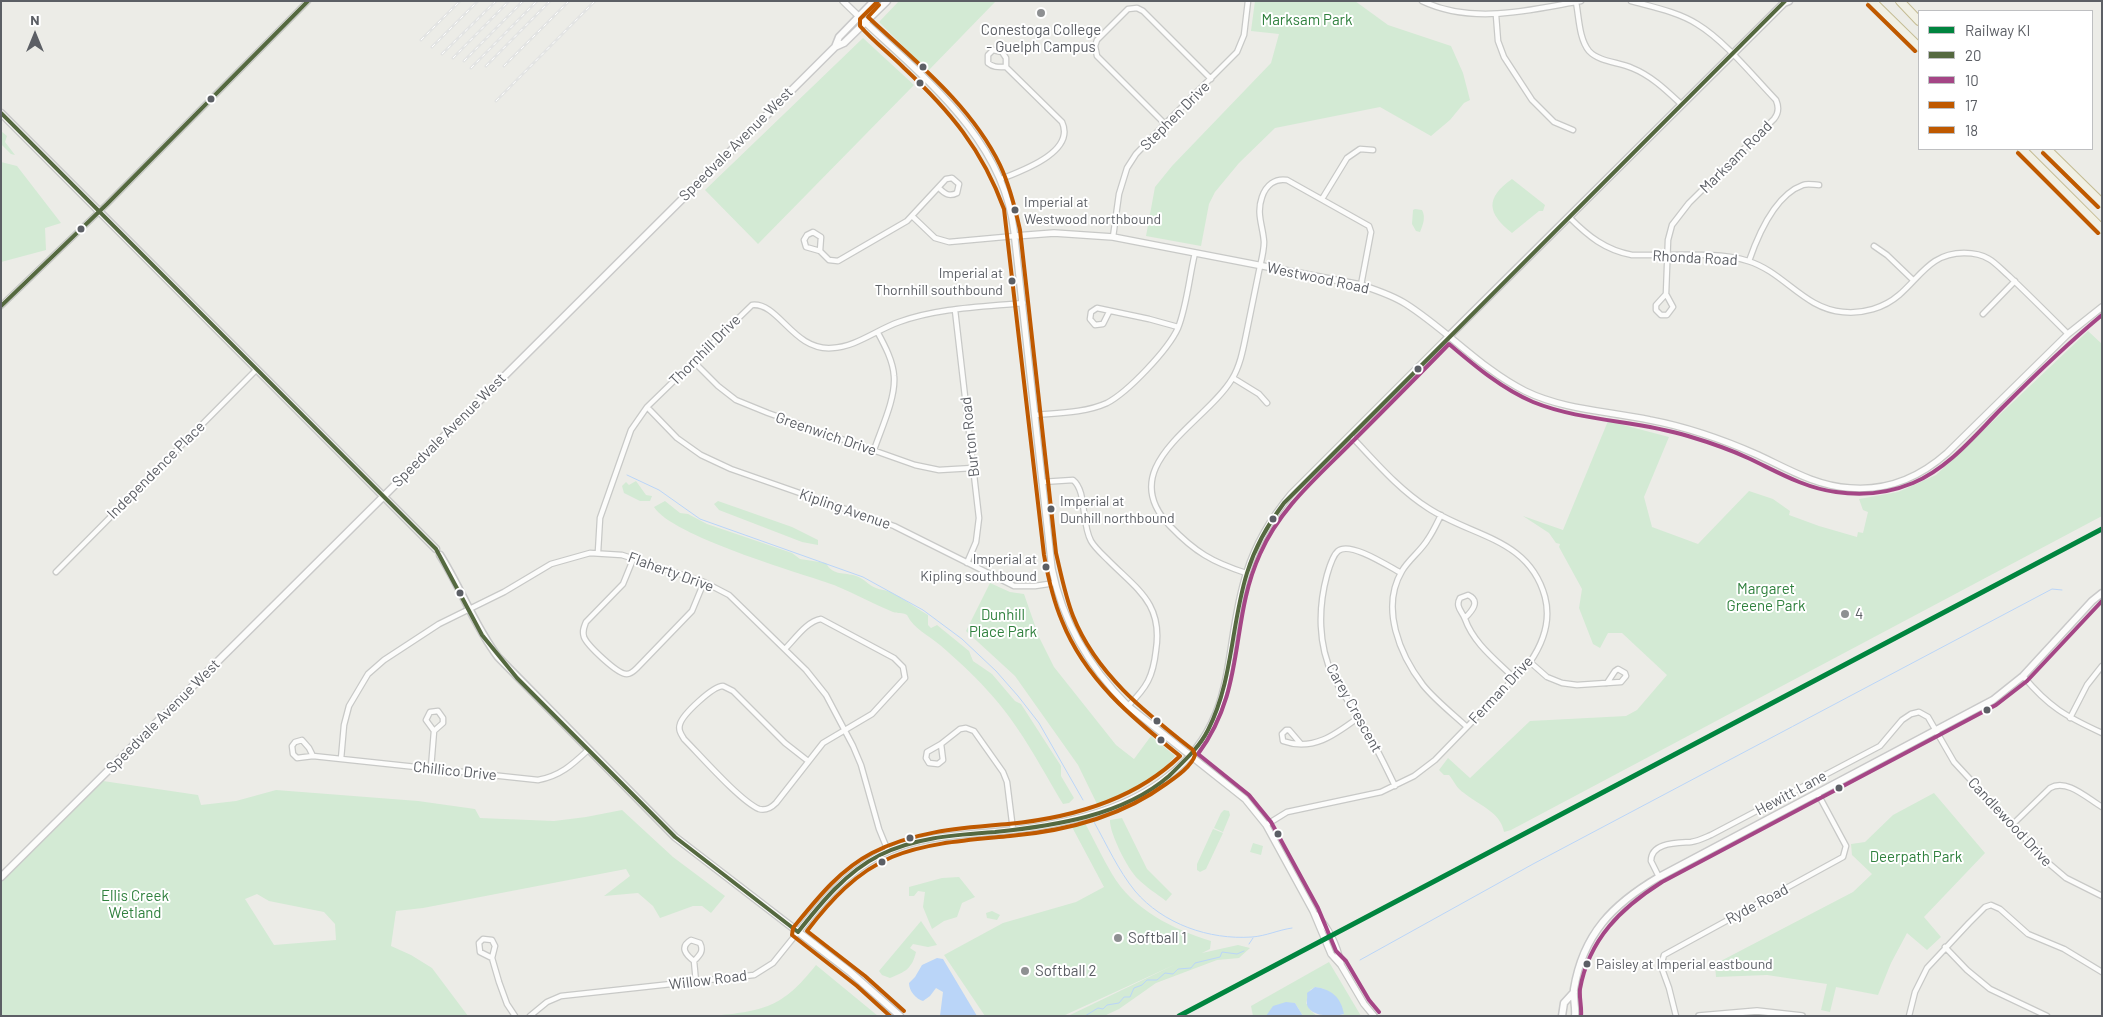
<!DOCTYPE html>
<style>
body{margin:0}
#map{position:relative;width:2103px;height:1017px;overflow:hidden;background:#ecece7;font-family:Barlow,sans-serif}
canvas{display:block}
.frame{position:absolute;inset:0;border:2px solid #5c5f65;pointer-events:none}
.legend{position:absolute;left:1918px;top:10px;width:175px;height:140px;box-sizing:border-box;background:#fff;border:1px solid #bebfc1;margin:0;padding:6px 9px;list-style:none;font-size:15px;color:#5c5f65}
.legend li{display:flex;align-items:center;gap:10px;height:25px}
.legend b{width:25px;border:1px solid #bebfc1}
.north{position:absolute;left:10px;top:10px;width:50px;height:50px;-webkit-text-stroke:4px #fff;paint-order:stroke;rotate:0deg;font-size:14px;font-weight:700;line-height:20px;text-align:center;color:#5c5f65}
.north::after{content:'';display:block;margin:auto;width:18px;height:22px;background:#5c5f65;clip-path:polygon(50% 0,100% 100%,50% 72%,0 100%)}
</style>
<div id="map">
<canvas width="2103" height="1017"></canvas>
<div class="frame"></div>
<ul class="legend">
<li><b style="height:6px;background:#00853f"></b>Railway KI</li>
<li><b style="height:6px;background:#556940"></b>20</li>
<li><b style="height:6px;background:#a54686"></b>10</li>
<li><b style="height:6px;background:#bf5900"></b>17</li>
<li><b style="height:6px;background:#bf5900"></b>18</li>
</ul>
<div class="north">N</div>
</div>
<script>
const context = document.querySelector('canvas').getContext('2d');
context.lineJoin = 'round';
function fillPath(path, color) { context.fillStyle = color; context.fill(path, 'evenodd'); }
function trace(path, color, width, dash) { context.strokeStyle = color; context.lineWidth = width; context.lineCap = dash ? 'butt' : 'round'; context.setLineDash(dash || []); context.stroke(path); }
function drawText(font, color, halo, rows, align = 'center') {
  context.font = font + ' Barlow,sans-serif'; context.lineWidth = 4; context.setLineDash([]); context.textBaseline = 'middle'; context.strokeStyle = halo; context.fillStyle = color; for (const [text, x, y, turn = 0] of rows) {
    context.save(); context.translate(x, y); context.rotate((+turn || 0) * Math.PI / 180); context.textAlign = isNaN(turn) ? turn : align; if (halo) context.strokeText(text, 0, 0); context.fillText(text, 0, 0); context.restore();
  }
}
fillPath(new Path2D(`
 M899,1H995V2L928,71L879,22Z
 M1255,1H1355L1388,25L1451,46L1463,73L1470,100L1464,103L1450,120L1431,136L1380,107L1275,128L1239,163L1215,192L1209,204L1201,246L1146,236L1155,187L1172,166L1271,63L1279,34L1251,31Z
 M863,38L914,85L758,244L705,190Z
 M1,131L7,136L5,142L15,155L11,154L1,144Z
 M1,162L17,166L61,223L45,228L46,250L1,262Z
 M1512,179L1545,205L1543,211H1539L1512,233C1487,213 1485,198 1512,179Z
 M1415,209L1422,210C1426,217 1423,225 1420,232L1416,231L1412,224L1413,210Z
 M2088,331L2102,344V516L1511,830L1504,832C1501,812 1477,804 1464,793C1457,789 1454,781 1449,775H1444L1439,770L1448,758L1470,778L1530,721L1626,716L1637,710L1667,675L1622,633H1608L1600,648L1593,644L1579,608L1582,589L1559,547L1560,544L1556,543L1549,533L1523,516L1563,530L1608,421L1669,437L1644,497L1652,527L1698,544L1749,491L1773,499L1790,511L1789,515L1819,526L1857,537L1858,532L1863,533L1868,512L1863,510L1859,499L1898,492L1936,475Z
 M636,481L646,495L652,496L650,501H640L624,493L622,486L626,482L629,485Z
 M665,501L680,513L688,514L707,524L792,553L800,559L826,563C833,576 844,572 856,576C865,579 868,585 876,588C880,590 886,590 891,592C904,599 916,608 928,615V625L931,628L937,625L969,651L973,661L992,674L1015,701L1021,704L1061,766V776L1074,798L1069,803L1063,804C1039,764 1019,724 987,690C973,674 956,659 940,645C928,635 914,629 907,615C902,612 898,614 893,612C873,604 854,593 834,585C797,572 672,536 654,507Z
 M718,501L792,527L818,540V545L802,542L719,510L714,504Z
 M990,583L1010,592L1024,594L1039,637L1054,667L1116,745L1134,759L1151,736L1175,756L1156,777L1136,791L1098,806L1078,765L1015,676L966,631Z
 M103,781L198,795L201,805L236,801L276,790L418,801L475,809L480,818L554,821L586,817L622,810L673,857L725,896L711,913L702,906H693L660,918L653,906L638,893L604,896L630,876L626,869L423,908L396,911L391,946L411,955L432,968L468,1016H1V879ZM257,894L269,901L324,912L335,924L336,940L274,945L245,899Z
 M1934,793L1985,853L1924,917L1941,937L1927,950L1907,933L1891,963L1878,995L1836,987L1830,1012L1821,1010L1827,984L1767,975L1716,977L1715,964L1853,892L1872,874L1852,855L1851,844L1865,842L1893,815Z
 M1224,810L1229,811L1230,815L1223,832L1214,828L1221,813Z
 M1122,818L1147,869L1172,894L1166,901C1157,894 1146,887 1138,879C1128,870 1109,832 1110,820Z
 M1085,823C1094,840 1102,857 1112,874C1133,910 1173,929 1211,941L1210,949L1202,953L1238,945L1250,948L1239,958L1217,960L1156,983L1119,1009L1104,1016H1068L1176,964L1063,1016H985L944,955L1003,923L1076,902L1104,887L1072,827Z
 M1213,829L1223,833L1206,869L1200,872L1197,870V864Z
 M1253,843L1263,846L1261,855L1250,852Z
 M959,877L975,897L962,903L957,917L944,921L932,929L923,907L925,892L918,891L914,896H909V887L942,878Z
 M992,911L1000,915L997,920L987,918L986,913Z
 M921,921L937,945L928,947L913,944L910,948L916,952C912,969 905,972 890,978L882,975L879,971Z
 M1329,962L1361,1016H1340L1344,1014L1324,989L1315,987L1310,990L1306,1003L1311,1011L1317,1016H1303L1295,1003L1266,1016H1253L1251,1006Z
 M816,965L878,1016H712C764,1011 782,1008 816,965Z`), '#d3ead4');
fillPath(new Path2D(`
 M937,958L943,959L977,1016H940L943,992L936,988L930,996L923,1001C916,999 909,991 909,983L915,977L922,965Z
 M1315,987C1331,989 1341,997 1344,1014C1333,1017 1311,1017 1307,1005C1306,1001 1308,997 1307,993Z
 M1286,1002L1295,1003L1303,1016H1266L1273,1006Z`), '#bad5f8');
trace(new Path2D(`
 M627,475L659,490L700,519L863,577L923,610L962,639L996,671L1018,696L1039,723L1083,800
 M1094,822C1107,845 1118,870 1135,891C1163,924 1209,940 1252,937C1266,936 1278,930 1292,928
 M1249,944L1253,938
 M1360,960L1533,864L2052,589L2062,590
 M1085,1016L1098,1008L1103,1009L1107,1005L1119,1003L1124,997H1130L1134,988L1142,985L1147,980H1157L1165,973L1173,974L1178,969L1191,968L1195,963L1220,957L1222,952L1237,954L1244,951`), '#bad5f8', 1);
const minor = new Path2D(`
 M1422,1C1473,25 1529,10 1581,1
 M1631,1C1653,7 1678,12 1697,24C1725,41 1753,76 1776,100C1779,107 1779,113 1774,119L1689,203L1672,225L1668,240L1666,294L1673,307L1667,315H1661L1656,310V305L1666,294
 M1576,2C1579,17 1579,39 1589,51C1599,62 1619,62 1632,68C1652,76 1667,91 1682,105
 M1496,15L1498,41L1504,57L1532,100L1554,122L1573,130
 M1165,124L1097,56L1095,46L1097,40L1128,9L1137,8L1143,11L1211,79
 M1001,179C1021,171 1076,152 1062,122L1006,67V58L1002,52L993,50L988,55V63C994,68 999,67 1006,67
 M1322,199L1347,158L1360,149L1373,150
 M912,216L935,238L949,242L1015,236
 M1569,217C1588,236 1605,250 1632,255C1664,256 1719,251 1748,261C1784,272 1804,309 1843,312C1863,314 1884,308 1899,295C1921,276 1931,253 1964,253C1972,253 1981,254 1989,259C1996,263 2003,271 2009,276C2029,295 2049,315 2068,334
 M1113,237L1119,194L1127,168L1136,154L1165,124L1237,52L1244,35L1248,1
 M1874,246L1887,255L1913,280
 M820,251L821,237L813,232L807,235L804,240L806,247L820,251L829,260L838,261L907,221L946,179L952,178L959,184L957,193C949,197 945,194 939,188
 M1749,261C1758,235 1775,195 1803,185C1808,183 1814,185 1819,185
 M1,306L107,204L308,1
 M955,310L979,518L976,542L967,563
 M1109,312L1103,324L1095,325L1090,319L1091,312L1097,308L1149,319L1178,327
 M1983,314L2015,281
 M694,362L718,386L736,400L768,413L915,465L939,470L973,468
 M1233,378L1259,394L1267,403
 M647,407L677,438L701,455L731,469L894,526L1014,586H1035L1055,583
 M1035,415C1058,413 1085,413 1107,403C1128,392 1168,350 1178,328C1187,305 1189,278 1195,253
 M874,450C881,429 896,398 894,376C893,361 885,346 878,333
 M1042,482L1073,480C1087,491 1081,523 1091,541C1095,548 1102,554 1109,561C1138,590 1163,604 1156,650C1153,677 1147,687 1128,706
 M1441,515C1437,523 1433,532 1428,539C1421,551 1409,559 1402,571C1380,608 1400,655 1423,685C1435,700 1453,714 1467,727
 M598,552L600,518L631,430L647,407L752,305C779,302 793,351 832,348C856,347 876,330 899,322C938,308 981,307 1023,303
 M634,557L623,584L586,622C584,627 582,631 584,637C587,645 618,675 627,674C631,674 634,671 637,668L692,611L704,582
 M56,572L257,369
 M1246,573C1212,562 1195,552 1170,526C1112,466 1205,424 1232,379C1240,366 1243,350 1246,335C1250,315 1254,296 1258,276C1260,265 1264,253 1264,242C1263,226 1256,214 1262,197C1266,185 1275,178 1287,180L1369,226L1371,232L1361,285
 M1465,618C1472,611 1481,601 1468,595L1460,598C1455,607 1462,611 1465,619C1474,644 1496,660 1514,678
 M785,649C795,639 807,621 821,619L894,658L903,667L905,678L872,714L823,743L776,803C771,808 766,811 759,809C740,801 700,755 684,739C681,734 678,730 680,724C683,714 713,686 723,686L733,691L785,743L808,761
 M1530,662L1547,677L1562,683L1577,685L1621,682L1626,676L1625,673L1618,669L1615,671L1607,683
 M2023,676C2049,707 2065,716 2102,733
 M2070,718L2087,685L2102,666
 M941,744L960,729L966,728L974,731L1003,772L1007,782L1013,830
 M941,744L943,760L938,764L929,763L926,758L927,752Z
 M1301,744L1289,730H1286L1282,734L1283,741C1313,752 1336,734 1359,717
 M313,756L309,748L302,740L295,742L292,746L293,754L297,758L313,756L538,780C560,776 572,765 588,750
 M341,759L344,725L349,706L368,674L384,660L439,624L504,592L551,564L590,553L622,555L704,582L729,595L806,670L826,695L853,746L861,765L879,829L888,851
 M431,768L434,731L426,720L430,712L438,711L443,718V723L434,731
 M1395,786C1384,763 1373,740 1359,718C1351,704 1340,691 1333,676C1318,645 1318,608 1327,575C1329,568 1333,555 1338,551C1350,541 1388,566 1401,573
 M1266,825L1287,812L1381,792L1414,776L1435,760L1530,662C1543,643 1551,620 1545,597C1529,538 1472,537 1428,508C1398,489 1374,460 1350,435
 M2012,825L2050,788C2067,778 2088,799 2102,807
 M1659,877L1651,861C1651,842 1678,843 1691,842C1698,841 1704,838 1711,835L1880,746L1902,720L1911,714L1919,712L1928,717L1954,762L2046,861L2066,878L2102,896
 M1945,947L1967,970L1990,989L2047,1016
 M492,958L480,952L479,943L483,939L492,940L495,946L492,958L499,982L507,1004L515,1016
 M694,961C686,955 679,947 691,940L700,943C704,951 700,955 694,961L696,982
 M530,1016L547,1002L561,996L754,975L773,963L798,932
 M1676,1016L1669,988L1661,966L1664,955L1843,857L1846,846L1818,794
 M1909,1016L1915,992L1927,968L1969,923L1985,907L1991,905L2000,909L2028,934L2064,949L2102,972`);
const tertiary = new Path2D(`
 M843,1C910,68 1002,130 1014,231L1052,569C1063,623 1090,668 1128,706L1245,799L1266,825L1313,911L1331,954L1341,965L1364,1004L1374,1016
 M1015,236L1054,233L1113,237L1361,285C1376,290 1392,295 1406,304C1447,330 1481,369 1525,391C1564,410 1608,411 1650,420C1687,427 1724,440 1758,455C1788,469 1816,486 1850,488C1887,491 1920,477 1947,453L2068,334L2102,307
 M1316,915C1329,928 1337,946 1341,964
 M798,932C822,902 845,874 880,855C921,834 967,835 1012,830C1065,824 1125,811 1167,777C1241,720 1222,648 1247,572C1256,543 1272,517 1291,494L1449,336
 M1699,1016L1757,1011L1802,1016`);
const secondary = new Path2D(`
 M835,47L839,37L874,1
 M1,113L436,549
 M1449,336L1784,3L1789,1
 M440,555C461,588 474,625 498,657L675,837L849,971L900,1016
 M1,877L835,47L844,43L887,1
 M1562,1016L1564,1003L1574,992
 M1575,1016C1576,1007 1573,998 1574,989C1583,934 1613,904 1659,877L1993,700L2023,676L2092,601L2102,593`);
const trunk = new Path2D(`
 M1872,1L1919,47
 M1900,1L1919,21
 M2022,149L2102,229
 M2047,149L2102,203`);
trace(minor, '#c8c9c7', 7);
trace(tertiary, '#c8c9c7', 8);
trace(secondary, '#c9c9c9', 9);
trace(trunk, '#c4bc93', 10);
trace(minor, '#fcfcfb', 4.5);
trace(tertiary, '#fcfcfb', 5.5);
trace(secondary, '#fcfcfb', 6);
trace(trunk, '#f1f0e4', 8);
const rail = new Path2D(`
 M421,40L460,1
 M432,47L478,1
 M442,54L496,1
 M453,58L509,1
 M464,61L523,1
 M486,66L550,1
 M504,66L569,1
 M471,68L537,1
 M496,101L595,1`);
trace(rail, '#e3e4e3', 3);
trace(rail, '#fff', 1, [4]);
trace(new Path2D(`
 M1,113L436,549L482,635L517,678L675,837L798,932C821,903 846,872 880,855C916,837 956,835 995,832C1053,826 1123,816 1169,776C1183,762 1199,748 1208,730C1233,681 1231,624 1247,573C1255,547 1268,524 1284,503L1785,1
 M1,306L107,204L308,1`), '#556940', 4);
trace(new Path2D(`
 M1379,1012L1369,1000L1346,961L1336,951L1318,908L1271,822L1249,795L1198,754C1247,688 1229,622 1260,554C1279,510 1315,479 1348,446C1382,412 1416,378 1449,344C1475,366 1502,389 1533,402C1583,422 1637,420 1688,436C1708,442 1729,449 1748,458C1776,471 1804,488 1836,492C1862,496 1889,493 1913,483C1950,467 1975,435 2002,408C2034,376 2067,344 2102,315
 M1581,1016C1582,1007 1579,998 1580,989C1589,939 1621,908 1662,882L1996,705L2027,681L2102,601`), '#a54686', 4);
trace(new Path2D(`
 M878,1L860,19V26C873,41 890,54 904,68C950,111 982,149 1004,209L1044,555C1048,577 1053,600 1062,621C1085,679 1132,718 1180,756C1134,801 1070,818 1008,824C961,828 914,831 872,853C839,870 816,900 793,928L792,935L857,986L890,1016
 M1868,5L1915,51
 M2018,153L2098,233
 M2043,153L2098,207`), '#bf5900', 4);
trace(new Path2D(`
 M879,5L868,17C915,61 971,105 1000,165C1010,186 1015,207 1020,230L1056,553C1061,574 1065,595 1073,616C1096,674 1146,713 1193,750L1195,755C1192,766 1176,777 1166,784C1121,817 1065,831 1010,836C970,840 929,842 892,857C856,872 830,901 807,931L865,976L904,1011`), '#bf5900', 4);
trace(new Path2D(`
 M1179,1016L2102,529`), '#00853f', 5);
for (const [x, y, r, color] of [
 [1041,13,5,"#8e9092"],
 [923,67,4.5,"#5c5f65"],
 [920,83,4.5,"#5c5f65"],
 [211,99,4.5,"#5c5f65"],
 [1015,210,4.5,"#5c5f65"],
 [81,229,4.5,"#5c5f65"],
 [1012,281,4.5,"#5c5f65"],
 [1418,369,4.5,"#5c5f65"],
 [1051,509,4.5,"#5c5f65"],
 [1273,519,4.5,"#5c5f65"],
 [1046,567,4.5,"#5c5f65"],
 [460,593,4.5,"#5c5f65"],
 [1845,614,5,"#8e9092"],
 [1987,710,4.5,"#5c5f65"],
 [1157,721,4.5,"#5c5f65"],
 [1161,740,4.5,"#5c5f65"],
 [1839,788,4.5,"#5c5f65"],
 [1278,834,4.5,"#5c5f65"],
 [910,838,4.5,"#5c5f65"],
 [882,862,4.5,"#5c5f65"],
 [1118,938,5,"#8e9092"],
 [1587,964,4.5,"#5c5f65"],
 [1025,971,5,"#8e9092"]
]) { const dot = new Path2D(); dot.arc(x, y, r, 0, 2 * Math.PI); context.fillStyle = color; context.fill(dot); trace(dot, '#fff', 2); }
drawText('14px', '#5c5f65', '#fff', [
 ["Imperial at",1024,202],
 ["Westwood northbound",1024,219],
 ["Imperial at",1003,273,"right"],
 ["Thornhill southbound",1003,290,"right"],
 ["Imperial at",1060,501],
 ["Dunhill northbound",1060,518],
 ["Imperial at",1037,559,"right"],
 ["Kipling southbound",1037,576,"right"],
 ["Paisley at Imperial eastbound",1596,964]
], 'left');
drawText('15px', '#30813e', '#fff', [
 ["Marksam Park",1307,20],
 ["Margaret",1766,589],
 ["Greene Park",1766,606],
 ["Dunhill",1003,615],
 ["Place Park",1003,632],
 ["Deerpath Park",1916,857],
 ["Ellis Creek",135,896],
 ["Wetland",135,913]
]);
drawText('15px', '#5c5f65', '#fff', [
 ["Conestoga College",1041,30,"center"],
 ["- Guelph Campus",1041,47,"center"],
 ["4",1855,614],
 ["Softball 1",1128,938],
 ["Softball 2",1035,971]
], 'left');
drawText('15px', '#5c5f65', '#fff', [
 ["Stephen Drive",1175,116,-45],
 ["Speedvale Avenue West",736,144,-45],
 ["Marksam Road",1736,157,-45],
 ["Rhonda Road",1695,258,3],
 ["Westwood Road",1318,278,12],
 ["Thornhill Drive",705,350,-45],
 ["Speedvale Avenue West",449,430,-45],
 ["Greenwich Drive",826,434,19],
 ["Burton Road",970,437,-96],
 ["Independence Place",156,470,-45],
 ["Kipling Avenue",845,509,19],
 ["Flaherty Drive",671,572,20],
 ["Ferman Drive",1501,690,-47],
 ["Carey Crescent",1354,708,61],
 ["Speedvale Avenue West",163,716,-45],
 ["Chillico Drive",455,771,6],
 ["Hewitt Lane",1791,793,-28],
 ["Candlewood Drive",2010,822,47],
 ["Ryde Road",1757,904,-28],
 ["Willow Road",708,980,-7]
]);
</script>
